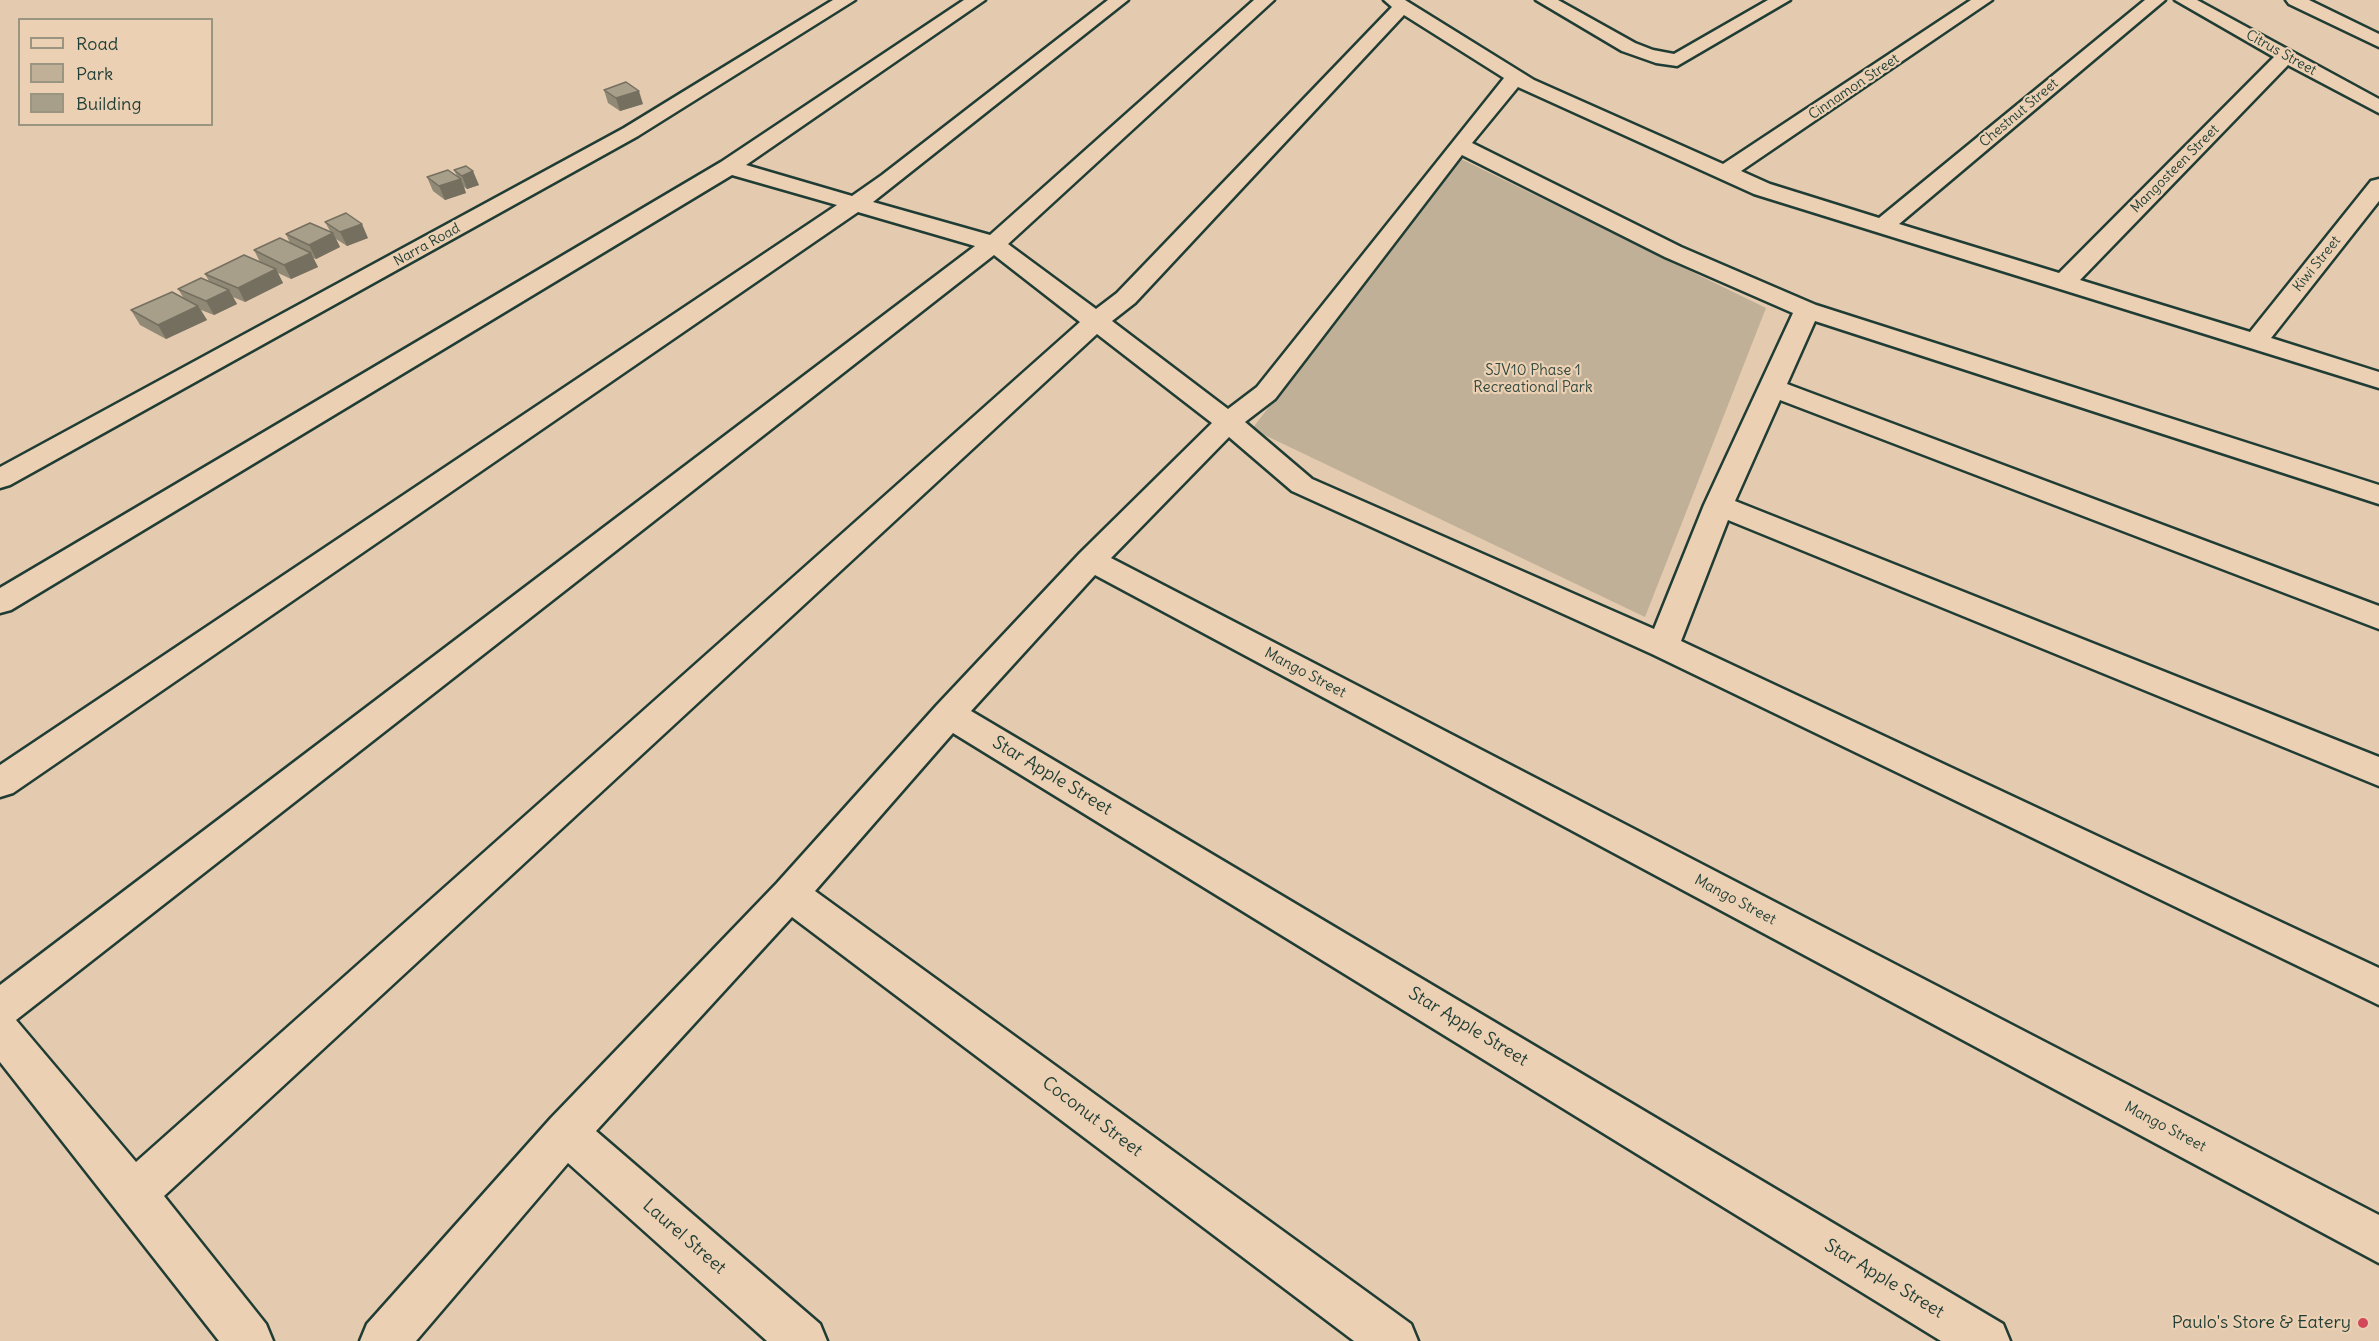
<!DOCTYPE html>
<style>
body{margin:0}
#map{position:relative;width:2379px;height:1341px;overflow:hidden;background:#e4caae;font-family:Delius,sans-serif}
canvas{display:block}
.legend{position:absolute;left:18px;top:18px;width:195px;height:108px;box-sizing:border-box;background:#ecd0b3;border:2px solid #9a9580;margin:0;padding:8px 10px;list-style:none;font-size:18px;color:#1f3d34}
.legend li{display:flex;align-items:center;gap:12px;height:30px}
.legend b{width:30px;border:2px solid #9a9580}
</style>
<div id="map">
<canvas width="2379" height="1341"></canvas>
<ul class="legend">
<li><b style="height:8px;background:#ecd0b3"></b>Road</li>
<li><b style="height:16px;background:#bfb097"></b>Park</li>
<li><b style="height:16px;background:#a79f89"></b>Building</li>
</ul>
</div>
<script>
const context = document.querySelector('canvas').getContext('2d');
context.lineJoin = 'round';
function fillPath(path, color) { context.fillStyle = color; context.fill(path, 'evenodd'); }
function trace(path, color, width, dash) { context.strokeStyle = color; context.lineWidth = width; context.lineCap = dash ? 'butt' : 'round'; context.setLineDash(dash || []); context.stroke(path); }
function drawText(font, color, halo, rows, align = 'center') {
  context.font = font + ' Delius,sans-serif'; context.lineWidth = 4.5; context.setLineDash([]); context.textBaseline = 'middle'; context.strokeStyle = halo; context.fillStyle = color; for (const [text, x, y, turn = 0] of rows) {
    context.save(); context.translate(x, y); context.rotate((+turn || 0) * Math.PI / 180); context.textAlign = isNaN(turn) ? turn : align; if (halo) context.strokeText(text, 0, 0); context.fillText(text, 0, 0); context.restore();
  }
}
fillPath(new Path2D(`
 M1459,158L1766,308L1645,617L1252,429Z`), '#bfb097');
const minor = new Path2D(`
 M964,0H985L746,165L852,196L882,175L1108,0H1128L873,202L990,235L1254,0H1274L1008,244L1096,309L1117,293L1392,7L1384,0H1405L1534,80L1723,164L1971,0H1992L1741,171L1770,184L1879,218L2145,0H2165L1899,224L2059,273L2274,57L2175,0H2197L2379,99V113L2288,65L2080,280L2250,332L2371,181L2379,179V201L2271,338L2379,372V388L1754,194L1518,87L1472,143L1681,247L1816,305L2379,485V504L1815,321L1787,384L2379,606V629L1780,400L1735,501L2379,757V786L1728,520L1681,641L2379,968V1005L1652,654L1292,491L1229,437L1111,558L2379,1215V1263L1095,575L971,711L2003,1324L2010,1341H1941L953,733L815,891L1411,1324L1418,1341H1354L792,917L596,1131L820,1324L827,1341H767L568,1163L416,1341H360L367,1324L551,1118L777,883L937,705L1080,553L1212,423L1097,334L164,1196L266,1324L273,1341H219L0,1062V985L975,246L858,212L13,793L0,797V765L837,205L732,175L11,610L0,613V588L721,162ZM1404,15L1504,78L1257,387L1228,409L1112,321L1135,303ZM1462,155L1665,257L1793,313L1704,505L1654,629L1312,479L1245,422L1275,399ZM994,255L1080,322L136,1162L16,1020Z
 M1536,0H1558L1635,43L1653,50L1674,54L1768,0H1790L1677,66L1656,63L1622,51Z
 M2286,0H2309L2379,34V47L2289,4Z`);
const tertiary = new Path2D(`
 M833,0H855L638,136L10,485L0,488V467L624,128Z`);
trace(minor, '#1f3d34', 5);
trace(tertiary, '#1f3d34', 5);
fillPath(minor, '#ecd0b3');
fillPath(tertiary, '#ecd0b3');
fillPath(new Path2D(`
 M604,90L643,104L620,111L608,103Z
 M454,170L479,185L467,189L464,187L466,193L445,200L433,191L427,177L457,176Z
 M325,222L368,238L347,246L336,239L340,247L316,259L313,258L318,267L291,279L278,273L283,283L245,302L233,297L237,304L214,315L201,310L207,320L166,339L140,325L131,310L183,297L178,289L209,281L205,274L260,262L254,250L290,243L286,234L330,231Z`), '#908976');
fillPath(new Path2D(`
 M639,91L643,104L620,111L616,98Z
 M473,171L479,185L467,189L462,176Z
 M461,179L466,193L445,200L439,186Z
 M362,224L368,238L347,246L340,232Z
 M333,233L340,247L316,259L309,245Z
 M311,253L318,267L291,279L284,265Z
 M276,269L283,283L245,302L238,288Z
 M229,290L237,304L214,315L206,301Z
 M198,306L207,320L166,339L158,325Z`), '#756f60');
const building = new Path2D(`
 M626,82L639,91L616,98L604,90Z
 M466,166L473,171L462,176L454,170Z
 M448,170L461,179L439,186L427,177Z
 M346,213L362,224L340,232L325,222Z
 M310,223L333,233L309,245L286,234Z
 M280,238L311,253L284,265L254,250Z
 M244,255L276,269L238,288L205,274Z
 M201,278L229,290L206,301L178,289Z
 M172,292L198,306L158,325L131,310Z`);
fillPath(building, '#a79f89');
trace(building, '#756f60', 1.5);
for (const [x, y, r, color] of [
 [2363,1323,6,"#d1495b"]
]) { const dot = new Path2D(); dot.arc(x, y, r, 0, 2 * Math.PI); context.fillStyle = color; context.fill(dot); trace(dot, '#ecd0b3', 2); }
drawText('14px', '#1f3d34', '#ecd0b3', [
 ["Citrus Street",2281,53,29],
 ["Cinnamon Street",1854,87,-34],
 ["Chestnut Street",2019,113,-40],
 ["Mangosteen Street",2175,169,-45],
 ["Narra Road",427,245,-29],
 ["Kiwi Street",2317,264,-51]
]);
drawText('15px', '#2f483e', '#ecd0b3', [
 ["SJV10 Phase 1",1533,371],
 ["Recreational Park",1533,388]
]);
drawText('15px', '#1f3d34', '#ecd0b3', [
 ["Mango Street",1305,673,28],
 ["Mango Street",1735,900,28],
 ["Mango Street",2165,1127,28]
]);
drawText('18px', '#1f3d34', '#ecd0b3', [
 ["Star Apple Street",1052,776,31],
 ["Star Apple Street",1468,1027,31],
 ["Coconut Street",1092,1117,37],
 ["Laurel Street",684,1237,41],
 ["Star Apple Street",1884,1279,31]
]);
drawText('18px', '#1f3d34', '#ecd0b3', [
 ["Paulo's Store & Eatery",2351,1323]
], 'right');
</script>
